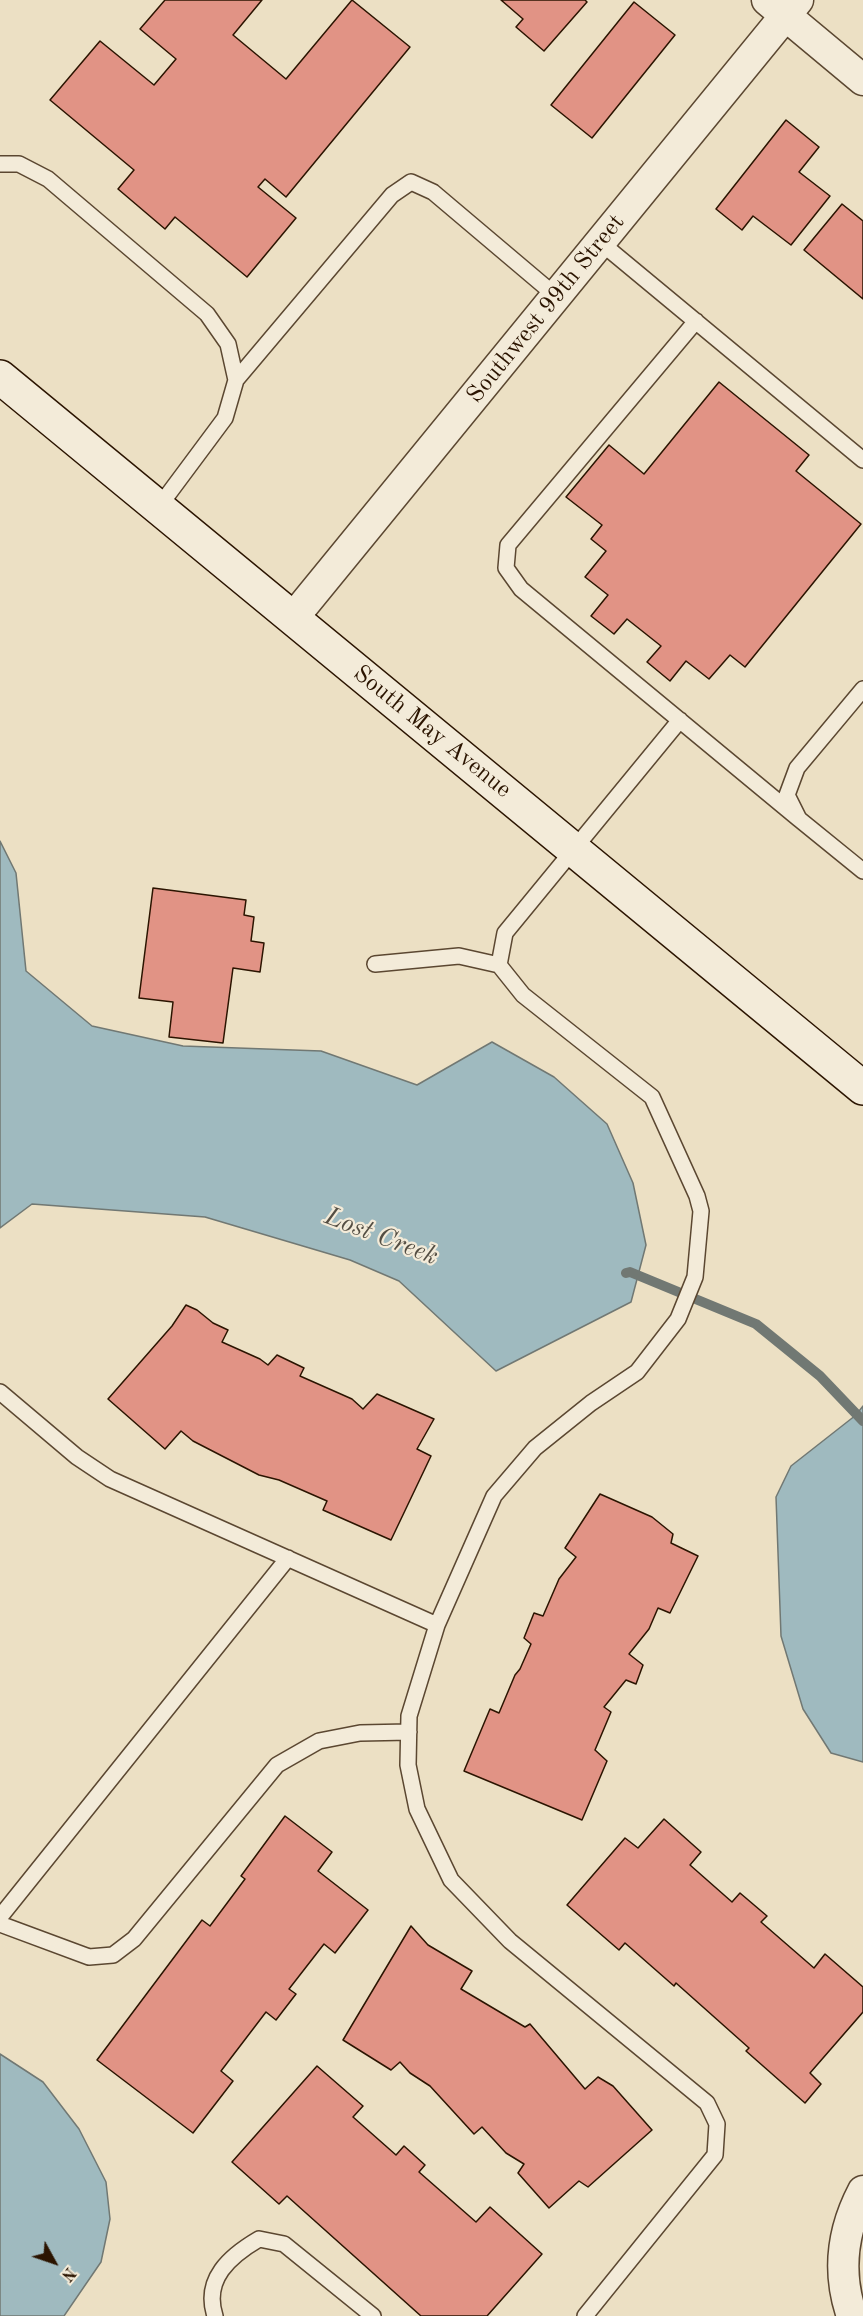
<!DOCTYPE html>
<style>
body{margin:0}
#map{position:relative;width:863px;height:2316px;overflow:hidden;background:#ece0c4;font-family:"Old Standard TT",serif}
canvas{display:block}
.north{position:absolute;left:24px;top:2232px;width:60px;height:60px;-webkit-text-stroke:4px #f3ebd9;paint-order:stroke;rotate:130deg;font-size:16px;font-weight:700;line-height:24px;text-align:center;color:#2b1400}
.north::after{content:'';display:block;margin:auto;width:21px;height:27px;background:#2b1400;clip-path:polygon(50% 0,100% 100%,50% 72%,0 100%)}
</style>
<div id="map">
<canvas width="863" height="2316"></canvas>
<div class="north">N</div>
</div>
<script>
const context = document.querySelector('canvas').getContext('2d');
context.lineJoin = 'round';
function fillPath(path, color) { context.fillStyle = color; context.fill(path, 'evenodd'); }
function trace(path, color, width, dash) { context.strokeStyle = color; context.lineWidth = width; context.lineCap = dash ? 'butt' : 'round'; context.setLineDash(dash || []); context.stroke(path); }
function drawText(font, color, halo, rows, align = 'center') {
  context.font = font + ' "Old Standard TT",serif'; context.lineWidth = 4.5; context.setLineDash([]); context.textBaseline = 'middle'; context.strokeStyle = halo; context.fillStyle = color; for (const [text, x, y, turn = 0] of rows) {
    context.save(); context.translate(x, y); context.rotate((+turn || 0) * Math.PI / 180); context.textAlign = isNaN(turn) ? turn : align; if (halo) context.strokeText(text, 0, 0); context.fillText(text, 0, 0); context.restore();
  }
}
const water = new Path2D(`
 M0,841L16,873L26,971L92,1026L183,1046L321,1051L417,1085L492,1042L554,1077L607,1124L633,1183L646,1245L631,1302L496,1371L399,1281L350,1260L205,1217L32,1204L0,1228Z
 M863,1406V1762L831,1753L803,1709L781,1636L776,1497L791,1466L856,1415Z
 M0,2054L43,2082L79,2129L106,2182L110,2219L101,2262L64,2316H0Z`);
fillPath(water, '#9fbabf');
trace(water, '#717873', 1.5);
trace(new Path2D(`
 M626,1273L630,1272L756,1324L820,1376L863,1421`), '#717873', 10);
const building = new Path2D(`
 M165,0H262L233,35L286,79L352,0L410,47L286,197L265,179L258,187L296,218L247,277L175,217L165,229L118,189L134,170L50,100L100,41L154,85L176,59L140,29Z
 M501,0H585L587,2L544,51L516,27L523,19Z
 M634,2L675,35L592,138L551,105Z
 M786,120L819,147L799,172L830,196L791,245L753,216L742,230L716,209Z
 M842,204L863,221V299L804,250Z
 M719,382L809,455L796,471L861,524L745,667L730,655L709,679L686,661L670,681L647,662L661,646L627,619L614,634L591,616L608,595L585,577L606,551L591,539L602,525L566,497L609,445L644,474Z
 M153,888L246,900L244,915L254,917L251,941L264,943L260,972L233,968L223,1043L169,1037L173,1002L139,998Z
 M186,1305L197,1310L213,1323L228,1330L222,1342L260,1359L268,1365L277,1355L304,1368L300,1376L352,1399L363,1409L377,1394L434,1419L417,1449L431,1456L391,1540L323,1510L327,1501L279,1480L259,1475L193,1441L181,1431L165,1449L108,1399L172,1326Z
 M600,1494L652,1517L673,1534L671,1543L698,1556L670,1613L658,1608L649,1629L629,1654L643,1665L636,1684L626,1680L604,1707L611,1712L595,1750L607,1761L582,1820L464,1771L490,1709L499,1713L515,1675L520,1669L531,1644L524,1638L534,1613L543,1616L559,1579L576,1557L565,1548Z
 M285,1816L332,1852L318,1871L368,1910L335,1953L324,1944L289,1989L296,1994L276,2020L266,2012L221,2071L233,2081L193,2133L97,2060L202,1920L210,1926L245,1879L241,1876Z
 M664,1819L701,1852L690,1865L732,1902L740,1893L767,1916L761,1922L814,1968L825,1954L863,1987V2012L810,2073L821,2084L805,2103L746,2051L749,2048L676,1983L674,1986L625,1943L619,1950L567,1905L625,1838L638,1848Z
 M411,1926L428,1945L472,1971L461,1989L525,2027L530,2024L585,2089L598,2077L613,2086L652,2130L588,2187L579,2181L549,2208L518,2173L524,2164L506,2153L482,2127L474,2134L430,2086L410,2073L400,2062L391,2070L343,2040Z
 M317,2066L363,2106L353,2117L396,2155L404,2146L425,2165L419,2172L476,2222L490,2207L542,2254L487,2316H421L287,2196L279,2204L232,2162Z`);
fillPath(building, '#e19385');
trace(building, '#2b1400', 1.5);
const service = new Path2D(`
 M0,164H19L48,179L207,314L228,344L236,380L225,418L158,508
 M600,242L863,460
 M696,321L508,545L506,568L521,589L799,819
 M236,380L392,195L411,182L433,192L556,296
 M863,689L797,768L787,795L799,819L863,871
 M375,964L459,956L499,965
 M0,1392L77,1457L110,1479L437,1625
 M0,1917L288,1558
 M0,1924L89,1957L113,1955L134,1939L277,1765L319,1741L360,1733L409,1732
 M215,2316C203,2279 230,2256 259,2239L284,2244L373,2316
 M585,2316L715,2155L717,2124L707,2103L510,1941L451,1880L417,1809L408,1765L409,1716L437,1625L494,1496L535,1448L591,1403L637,1372L678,1319L695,1277L701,1211L697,1196L652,1097L523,995L499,965L505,933L680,720`);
const minor = new Path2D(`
 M767,0L863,80
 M293,618L798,0
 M852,2316C837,2273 842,2231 863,2191`);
const secondary = new Path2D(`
 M0,377L863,1088`);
trace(service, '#5b4731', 18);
trace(minor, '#5b4731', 33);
trace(secondary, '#2b1400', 36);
trace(service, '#f3ebd9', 15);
trace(minor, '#f3ebd9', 30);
trace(secondary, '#f3ebd9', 33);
drawText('24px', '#2b1400', '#f3ebd9', [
 ["Southwest 99th Street",546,309,-51],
 ["South May Avenue",432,732,39]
]);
drawText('italic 26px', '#544e43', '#f3ebd9', [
 ["Lost Creek",381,1237,21]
]);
</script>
